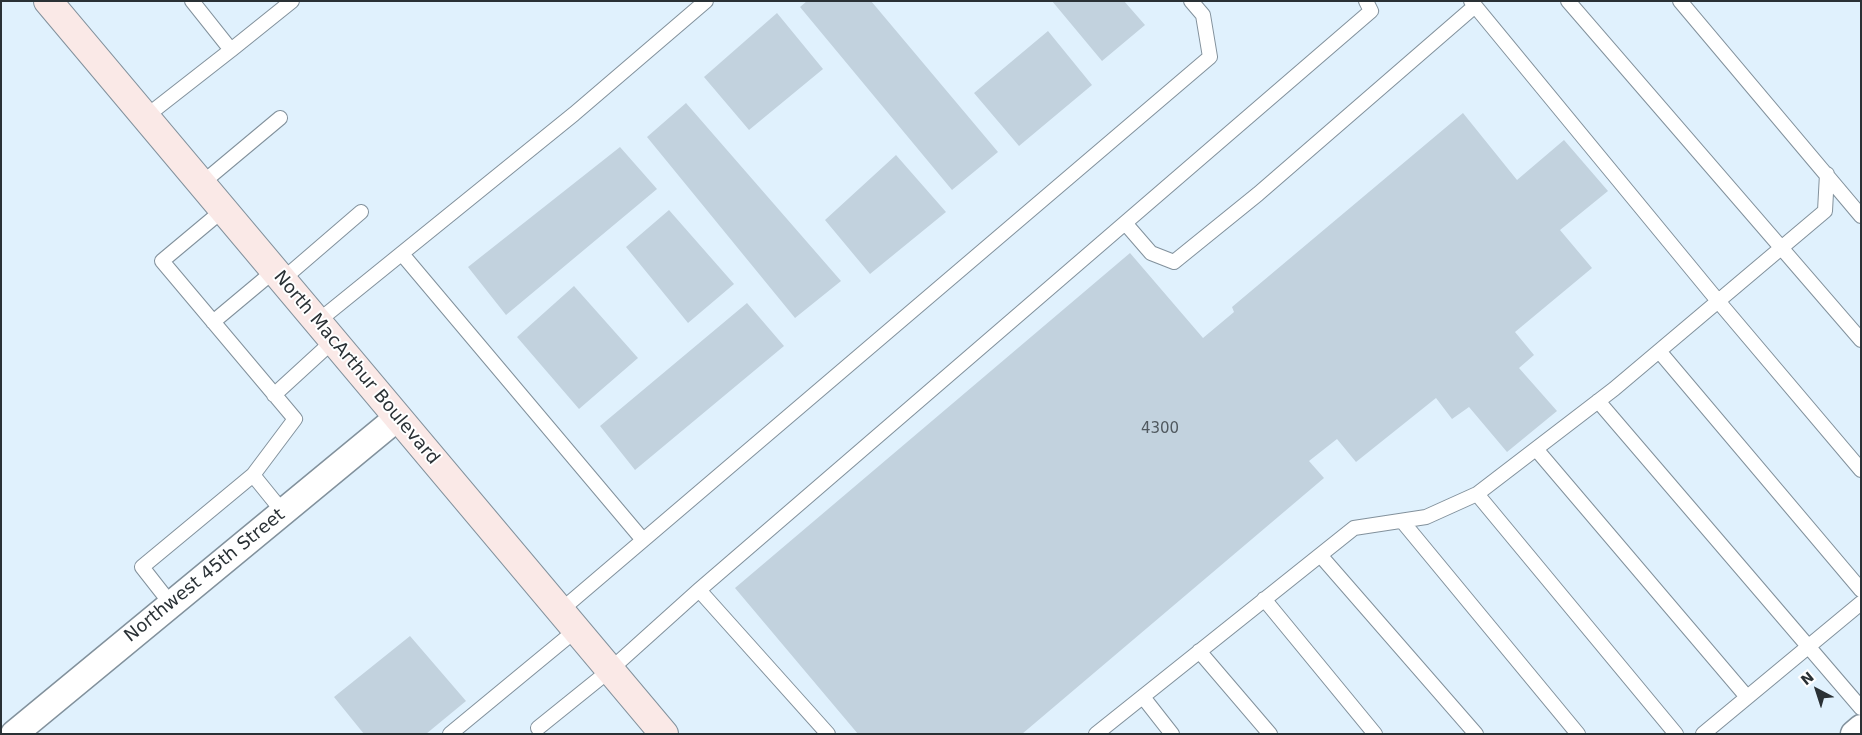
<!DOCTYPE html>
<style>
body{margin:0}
#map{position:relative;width:1862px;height:735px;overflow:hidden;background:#e0f1fd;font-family:"DejaVu Sans",sans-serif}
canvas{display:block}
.frame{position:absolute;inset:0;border:2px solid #2a3135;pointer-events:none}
.north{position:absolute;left:1792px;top:665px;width:50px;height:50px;-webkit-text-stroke:4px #fff;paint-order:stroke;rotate:320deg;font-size:14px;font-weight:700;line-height:20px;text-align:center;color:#2a3135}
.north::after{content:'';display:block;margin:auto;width:18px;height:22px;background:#2a3135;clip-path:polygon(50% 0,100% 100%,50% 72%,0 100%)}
</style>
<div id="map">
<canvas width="1862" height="735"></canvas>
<div class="frame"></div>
<div class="north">N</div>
</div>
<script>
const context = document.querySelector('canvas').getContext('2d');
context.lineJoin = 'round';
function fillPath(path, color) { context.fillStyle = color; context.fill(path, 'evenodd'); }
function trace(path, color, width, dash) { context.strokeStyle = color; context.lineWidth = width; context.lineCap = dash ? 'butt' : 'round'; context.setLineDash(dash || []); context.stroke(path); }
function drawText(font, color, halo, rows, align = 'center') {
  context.font = font + ' "DejaVu Sans",sans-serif'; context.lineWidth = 4; context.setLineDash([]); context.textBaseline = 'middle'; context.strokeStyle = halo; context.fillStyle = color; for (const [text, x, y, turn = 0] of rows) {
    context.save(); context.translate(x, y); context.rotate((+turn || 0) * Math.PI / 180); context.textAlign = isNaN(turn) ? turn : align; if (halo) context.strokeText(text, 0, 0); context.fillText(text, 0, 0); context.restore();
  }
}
fillPath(new Path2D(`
 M807,1H871L998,152L952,190L800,7Z
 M1052,1H1124L1145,25L1102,61Z
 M777,13L823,69L749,130L704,77Z
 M1048,31L1092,85L1019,146L974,93Z
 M686,103L841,281L795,318L647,137Z
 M1463,113L1517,180L1564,140L1608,191L1560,230L1592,268L1515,332L1534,355L1519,368L1557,411L1507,452L1469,407L1452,419L1436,398L1356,462L1337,439L1309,461L1324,478L1022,734H858L735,588L1130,253L1203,338L1234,312L1232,307Z
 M620,147L657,189L506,315L468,267Z
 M896,155L946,212L870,274L825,220Z
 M669,210L734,284L688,323L626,247Z
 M574,286L638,358L579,409L517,337Z
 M747,303L784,346L635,470L600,426Z
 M410,636L466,701L426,734H364L334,697Z`), '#c2d2de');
const lane = new Path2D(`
 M1471,1L1718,301L1861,470
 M1568,1L1861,340
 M1680,1L1861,216
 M231,50L292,1
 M144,118L231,50L192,1
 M201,184L280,118
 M223,210L162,261L295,419L253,475
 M1125,223L1151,253L1174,262L1258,194L1475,6
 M402,254L643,540
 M282,280L361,212
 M213,322L274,271
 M317,322L574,114L706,1
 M1659,351L1861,590
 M274,395L333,341
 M1598,401L1861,708
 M1536,449L1747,697
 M1477,494L1676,734
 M1402,521L1578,734
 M1320,555L1476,734
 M699,590L828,734
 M1264,599L1375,734
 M171,604L142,567L253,475L283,512
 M560,611L1210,57L1203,15L1191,1
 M1199,651L1270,734
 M1143,697L1172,734
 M538,728L610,670L699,590L1371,11L1366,1
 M450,734L576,630
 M1096,734L1354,528L1426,517L1477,494L1614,389L1825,211L1827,174
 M1703,734L1861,603`);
const street = new Path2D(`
 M14,734L397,418
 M1854,734L1861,728`);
const secondary = new Path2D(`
 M48,1L664,734`);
trace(lane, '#82919c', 16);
trace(street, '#82919c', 29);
trace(secondary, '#82919c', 30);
trace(lane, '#fff', 14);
trace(street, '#fff', 26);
trace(secondary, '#fae9e7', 28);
drawText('15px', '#50595f', null, [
 ["4300",1160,429]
]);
drawText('18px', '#2a3135', '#fff', [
 ["North MacArthur Boulevard",356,368,50],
 ["Northwest 45th Street",205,576,-39]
]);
</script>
